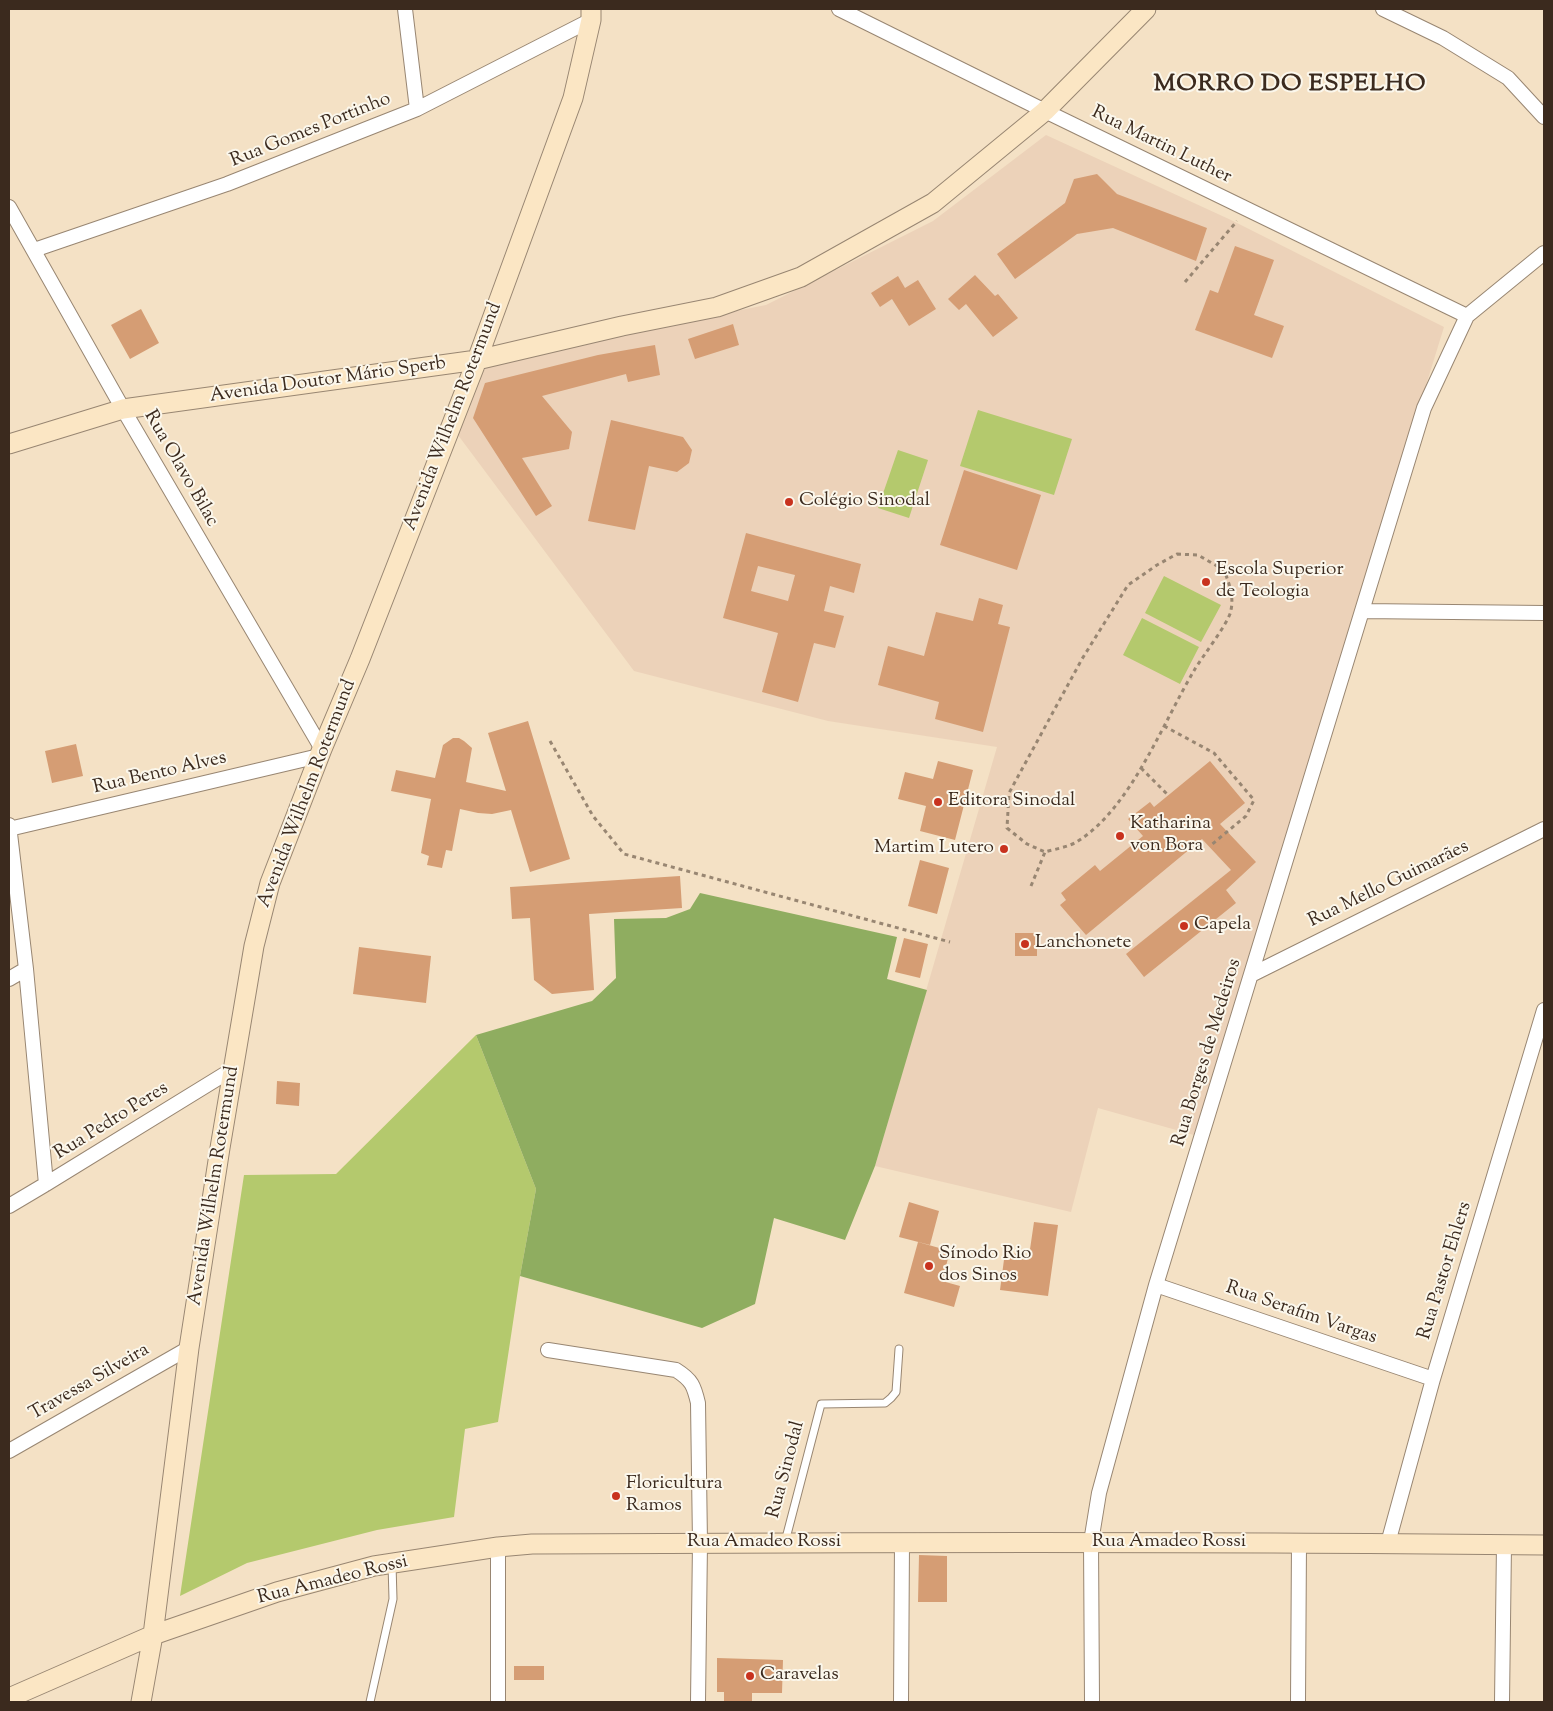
<!DOCTYPE html>
<meta charset="utf-8">
<style>
body{margin:0}
#map{position:relative;width:1553px;height:1711px;overflow:hidden;background:#f4e1c5;font-family:"Sorts Mill Goudy",serif}
canvas{display:block}
.frame{position:absolute;inset:0;border:10px solid #3b2a1e;pointer-events:none}
</style>
<div id="map">
<canvas width="1553" height="1711"></canvas>
<div class="frame"></div>
</div>
<script>
const context = document.querySelector('canvas').getContext('2d');
context.lineJoin = 'round';
function fillPath(path, color) { context.fillStyle = color; context.fill(path, 'evenodd'); }
function trace(path, color, width, dash) { context.strokeStyle = color; context.lineWidth = width; context.lineCap = dash ? 'butt' : 'round'; context.setLineDash(dash || []); context.stroke(path); }
function drawText(font, color, halo, rows, align = 'center') {
  context.font = font + ' "Sorts Mill Goudy",serif'; context.lineWidth = 4; context.setLineDash([]); context.textBaseline = 'middle'; context.strokeStyle = halo; context.fillStyle = color; for (const [text, x, y, turn = 0] of rows) {
    context.save(); context.translate(x, y); context.rotate((+turn || 0) * Math.PI / 180); context.textAlign = isNaN(turn) ? turn : align; if (halo) context.strokeText(text, 0, 0); context.fillText(text, 0, 0); context.restore();
  }
}
fillPath(new Path2D(`
 M1046,135L1231,220L1444,327L1194,1135L1098,1108L1071,1212L875,1166L997,747L828,721L634,671L452,427L479,362L766,305L933,221Z`), '#ecd2b9');
fillPath(new Path2D(`
 M978,410L1072,439L1054,495L960,466Z
 M898,450L928,460L909,518L878,508Z
 M1164,576L1221,605L1201,642L1145,613Z
 M1142,618L1199,647L1180,684L1123,655Z
 M476,1035L536,1189L520,1276L498,1422L465,1429L454,1517L377,1530L247,1563L180,1596L244,1175L336,1174Z`), '#b4c96d');
fillPath(new Path2D(`
 M700,893L897,937L887,979L927,990L875,1166L845,1240L774,1218L755,1304L702,1328L520,1276L536,1189L476,1035L592,1001L616,978L614,919L666,918L690,909Z`), '#8fad60');
fillPath(new Path2D(`
 M1097,174L1117,194L1207,228L1196,261L1113,228L1077,234L1015,279L997,254L1065,203L1074,179Z
 M1235,246L1274,260L1254,315L1284,326L1272,358L1195,330L1210,290L1218,293Z
 M975,275L995,296L998,294L1018,318L993,337L966,304L959,310L948,299Z
 M898,276L905,288L918,280L936,309L909,326L892,299L880,307L871,293Z
 M141,309L159,343L130,359L111,325Z
 M733,324L739,345L695,359L688,339Z
 M655,345L660,375L628,382L626,374L542,396L572,432L569,449L522,458L552,506L536,516L473,418L485,383L598,355Z
 M611,420L683,437L692,450L689,463L677,472L649,466L635,530L588,521Z
 M964,470L1041,495L1017,570L940,545Z
 M746,533L861,564L854,593L830,586L824,611L844,616L835,648L814,643L798,702L762,692L778,633L723,618ZM758,566L795,575L788,601L751,591Z
 M979,598L1003,605L998,624L1010,627L983,732L935,719L939,702L878,685L888,646L924,656L936,612L973,621Z
 M528,721L570,859L530,872L511,810L492,814L478,813L460,809L452,851L446,850L442,868L427,865L429,856L421,853L431,799L391,791L396,770L435,778L443,745L453,738H459L464,741L472,748L466,782L506,791L488,733Z
 M76,744L83,776L52,783L45,751Z
 M938,761L973,770L955,840L920,831L926,806L898,799L905,772L933,779Z
 M1210,761L1245,803L1220,824L1256,862L1226,890L1236,903L1144,977L1126,954L1231,870L1202,839L1086,935L1060,905L1066,900L1061,893L1095,865L1100,871L1143,836L1128,819L1150,802L1154,807Z
 M920,860L949,868L937,914L908,906Z
 M680,876L682,908L589,914L594,990L552,994L534,980L530,918L512,919L510,887Z
 M1015,933H1037V956H1015Z
 M904,938L928,944L920,978L895,972Z
 M359,947L431,956L426,1003L353,994Z
 M277,1081L300,1083L299,1106L276,1104Z
 M909,1202L939,1211L930,1245L899,1237Z
 M1034,1222L1058,1225L1048,1296L1000,1290L1005,1252L1029,1256Z
 M918,1242L950,1251L942,1281L960,1286L954,1307L904,1293Z
 M919,1555L947,1556V1602H918Z
 M717,1658L783,1660L782,1693H752V1702H724V1692H717Z
 M514,1666H544V1680H514Z`), '#d59d74');
const lane = new Path2D(`
 M785,1542L821,1404L885,1403L891,1398L896,1392L899,1349
 M370,1702L393,1599L392,1564`);
const street = new Path2D(`
 M405,9L417,109
 M839,9L1045,111L1467,316
 M1383,9L1443,38L1508,78L1544,117
 M9,207L123,409L322,749
 M34,250L227,184L417,109L591,20
 M1362,611L1544,613
 M9,825L26,969L46,1184
 M9,829L319,756
 M1251,975L1544,829
 M9,979L26,969
 M9,1206L46,1184L233,1069
 M1156,1285L1433,1379
 M548,1350L676,1370C692,1380 694,1386 698,1403L700,1543L698,1702
 M9,1451L189,1348
 M1388,1543L1433,1379L1544,1010
 M498,1547V1702
 M901,1702L902,1542
 M1092,1702L1091,1542L1099,1493L1156,1285L1424,408L1467,316L1544,253
 M1298,1702L1299,1543
 M1502,1702L1504,1544`);
const secondary = new Path2D(`
 M9,444L123,409L477,360L622,326L717,307L801,277L933,203L1045,111L1146,9
 M9,1698L153,1635L277,1592L374,1566L498,1547L532,1544C870,1542 1207,1541 1544,1545
 M141,1702L153,1635L189,1348L220,1148L254,946L270,883L322,749L360,659L477,360L573,98L591,20V9`);
trace(lane, '#988672', 9);
trace(street, '#988672', 16);
trace(secondary, '#988672', 21);
trace(new Path2D(`
 M1185,282L1237,221
 M1177,554L1198,555L1224,570C1229,583 1234,596 1231,610C1230,621 1202,657 1195,669C1163,722 1131,808 1078,841C1069,847 1055,849 1045,852L1027,844L1007,828L1009,793L1082,659L1128,585L1157,565Z
 M1164,726L1214,753L1254,800L1246,816L1210,846
 M550,741L593,816L624,854L950,942
 M1141,768L1168,795
 M1031,886L1045,852`), '#988672', 3, [4, 4]);
trace(lane, '#fff', 7);
trace(street, '#fff', 14);
trace(secondary, '#fbe6c4', 19);
for (const [x, y, r, color] of [
 [789,502,5,"#c8321e"],
 [1206,582,5,"#c8321e"],
 [938,802,5,"#c8321e"],
 [1120,836,5,"#c8321e"],
 [1004,849,5,"#c8321e"],
 [1184,926,5,"#c8321e"],
 [1025,944,5,"#c8321e"],
 [929,1266,5,"#c8321e"],
 [616,1496,5,"#c8321e"],
 [750,1676,5,"#c8321e"]
]) { const dot = new Path2D(); dot.arc(x, y, r, 0, 2 * Math.PI); context.fillStyle = color; context.fill(dot); trace(dot, '#fbf7ec', 2); }
drawText('19px', '#3b2a1e', '#fbf7ec', [
 ["Rua Gomes Portinho",311,131,-22],
 ["Rua Martin Luther",1161,146,26],
 ["Avenida Doutor Mário Sperb",328,381,-8],
 ["Avenida Wilhelm Rotermund",454,417,-69],
 ["Rua Olavo Bilac",180,469,60],
 ["Rua Bento Alves",160,774,-13],
 ["Avenida Wilhelm Rotermund",308,794,-69],
 ["Rua Mello Guimarães",1389,885,-26],
 ["Rua Borges de Medeiros",1208,1053,-73],
 ["Rua Pedro Peres",112,1122,-32],
 ["Avenida Wilhelm Rotermund",215,1186,-81],
 ["Rua Pastor Ehlers",1446,1271,-73],
 ["Rua Serafim Vargas",1301,1314,19],
 ["Travessa Silveira",90,1383,-30],
 ["Rua Sinodal",787,1470,-75],
 ["Rua Amadeo Rossi",764,1543],
 ["Rua Amadeo Rossi",1169,1543],
 ["Rua Amadeo Rossi",333,1581,-14]
]);
drawText('19px', '#3b2a1e', '#fbf7ec', [
 ["Colégio Sinodal",799,502],
 ["Escola Superior",1216,571],
 ["de Teologia",1216,593],
 ["Editora Sinodal",948,802],
 ["Katharina",1130,825],
 ["von Bora",1130,847],
 ["Martim Lutero",994,849,"right"],
 ["Capela",1194,926],
 ["Lanchonete",1035,944],
 ["Sínodo Rio",939,1255],
 ["dos Sinos",939,1277],
 ["Floricultura",626,1485],
 ["Ramos",626,1507],
 ["Caravelas",760,1676]
], 'left');
context.letterSpacing = '1px';
drawText('bold 24px', '#3b2a1e', '#fbf7ec', [
 ["MORRO DO ESPELHO",1290,86]
]);
context.letterSpacing = '0px';
</script>
